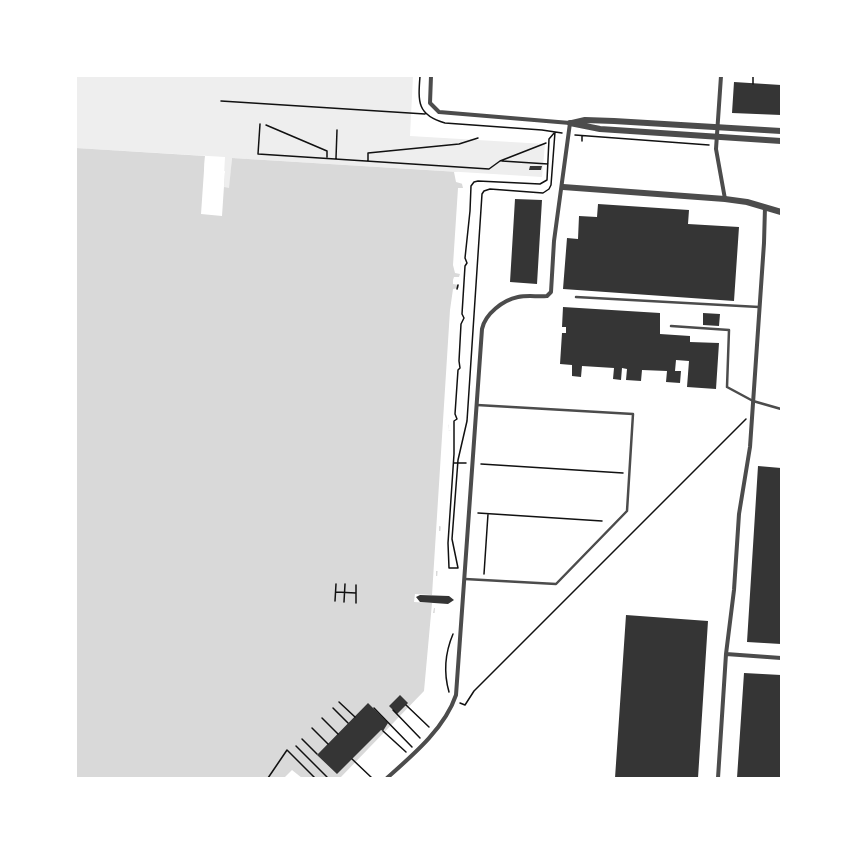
<!DOCTYPE html>
<style>
body{margin:0}
#map{position:relative;width:857px;height:854px;overflow:hidden;background:#fff;font-family:Literata,serif}
canvas{display:block}
.frame{position:absolute;inset:0;border:77px solid #fff;pointer-events:none}
</style>
<div id="map">
<canvas width="857" height="854"></canvas>
<div class="frame"></div>
</div>
<script>
const context = document.querySelector('canvas').getContext('2d');
context.lineJoin = 'round';
function fillPath(path, color) { context.fillStyle = color; context.fill(path, 'evenodd'); }
function trace(path, color, width, dash) { context.strokeStyle = color; context.lineWidth = width; context.lineCap = dash ? 'butt' : 'round'; context.setLineDash(dash || []); context.stroke(path); }
fillPath(new Path2D(`
 M76,76H413L410,136L545,144L542,177L232,158L229,195L223,194L225,157L76,148Z`), '#eee');
fillPath(new Path2D(`
 M76,148L205,156L204,172L225,173L224,187L229,188L232,158L459,172L463,188L460,274L448,430L451,431V433H447V437L429,693L345,778H76Z`), '#d9d9d9');
fillPath(new Path2D(`
 M205,156H207L206,170L225,171L222,216L201,214Z
 M454,172H461L465,183L460,272L462,274L450,424L448,425V430L451,431V433H447V437H449L443,527L439,526V531H442L440,571H436V576H439L437,608H434L433,613H437L431,693L348,778H340L424,691L432,603L414,602L415,594L432,595L450,310L453,289L459,288V285L453,284V280L454,277H459L460,274L455,273L453,265L458,188H463V184L456,182Z
 M292,770L302,778H284Z`), '#fff');
fillPath(new Path2D(`
 M734,82L781,85V115L732,113Z
 M530,166H542L541,170H529Z
 M515,199L542,200L537,284L510,282Z
 M598,204L689,210L688,224L739,227L734,301L563,289L567,238L578,239L579,216L597,217Z
 M563,307L660,313V334L690,336V342L719,343L716,389L687,387L689,361L676,360L675,371H681L680,383L666,382L667,371L642,370L641,381L626,380L627,369L622,368L621,380L613,379L614,368L582,366L581,377L572,376V365L560,364L562,333H566V327H562Z
 M703,313L720,314L719,326L703,325Z
 M758,466L781,468V644L747,642Z
 M420,595L449,596L454,600L448,604L420,602L416,597Z
 M626,615L708,621L698,778H615Z
 M744,673L781,675V778H737Z
 M400,695L408,703L397,714L389,706Z
 M368,703L388,723L383,731L381,730L337,774L317,755Z`), '#353535');
trace(new Path2D(`
 M420,76C418,102 417,115 445,123L542,130L562,133
 M753,84V76
 M221,101L425,114
 M260,124L258,154L489,169L500,161L546,143
 M266,125L327,151V157
 M575,135L709,145
 M582,136V141
 M336,158L337,130
 M368,160V153L459,144L478,138
 M502,161L548,164
 M457,289L458,285
 M454,463H466
 M481,464L623,473
 M478,513L602,521
 M458,568L452,539L458,460L467,421L482,194L484,191L490,189L543,193L549,189L551,185L555,132
 M458,568H449L448,543L454,454V421L457,419L455,414L458,370L460,368L459,361L461,324L464,318L462,314L465,266L467,263L465,258L470,211L471,186L474,182L478,181L540,184L547,180L549,139L555,132
 M484,574L488,514
 M336,592L356,593
 M335,601L336,584
 M344,602L345,584
 M356,603V585
 M449,692C443,671 445,653 453,634
 M339,702L355,717
 M460,703L465,705L474,691L746,419
 M406,705L429,727
 M333,708L348,723
 M374,708L412,747
 M393,710L420,738
 M322,718L338,734
 M312,728L328,744
 M383,731L406,752
 M302,739L317,754
 M296,746L327,777
 M352,759L372,778
 M268,778L287,750L315,778`), '#111', 1.5);
trace(new Path2D(`
 M576,297L759,307
 M671,326L729,330L727,387L753,401L781,409
 M465,579L556,584L627,511L633,414L477,405`), '#4c4c4c', 2.5);
trace(new Path2D(`
 M721,76L716,149L725,199
 M726,654L781,658
 M387,778C413,755 445,728 456,695L482,329C485,314 503,300 518,297C528,295 538,297 547,296L551,292L554,241L570,123L439,112L430,103L431,76
 M718,778L726,654L734,590L739,514L750,447L764,243L765,207`), '#4c4c4c', 4);
trace(new Path2D(`
 M570,123L600,129L781,141
 M572,123L585,120L614,121L781,131
 M563,187L725,199L747,202L781,212`), '#4c4c4c', 6);
</script>
